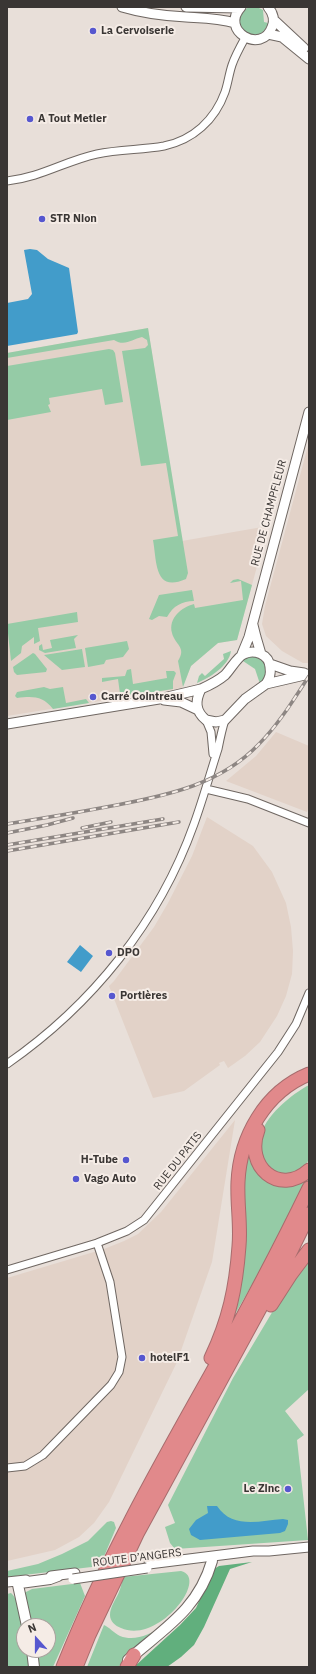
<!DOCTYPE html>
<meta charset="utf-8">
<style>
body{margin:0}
#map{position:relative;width:316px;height:1674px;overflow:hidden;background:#e8dfd9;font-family:"IBM Plex Sans",sans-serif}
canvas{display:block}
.frame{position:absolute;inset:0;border:8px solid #3a3634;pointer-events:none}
.north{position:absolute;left:16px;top:1618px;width:40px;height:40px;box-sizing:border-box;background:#f5ece6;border:1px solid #aaa39f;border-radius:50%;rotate:339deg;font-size:11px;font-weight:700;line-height:16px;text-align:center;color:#3a3634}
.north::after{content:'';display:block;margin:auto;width:14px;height:18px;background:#5657cf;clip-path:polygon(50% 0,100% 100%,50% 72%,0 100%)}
</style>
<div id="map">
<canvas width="316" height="1674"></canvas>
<div class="frame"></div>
<div class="north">N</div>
</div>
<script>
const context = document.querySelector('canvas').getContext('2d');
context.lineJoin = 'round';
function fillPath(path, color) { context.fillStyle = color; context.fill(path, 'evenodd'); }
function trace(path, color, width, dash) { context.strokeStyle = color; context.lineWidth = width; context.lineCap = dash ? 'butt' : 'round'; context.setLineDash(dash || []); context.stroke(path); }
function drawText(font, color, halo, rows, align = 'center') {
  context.font = font + ' "IBM Plex Sans",sans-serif'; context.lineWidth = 4; context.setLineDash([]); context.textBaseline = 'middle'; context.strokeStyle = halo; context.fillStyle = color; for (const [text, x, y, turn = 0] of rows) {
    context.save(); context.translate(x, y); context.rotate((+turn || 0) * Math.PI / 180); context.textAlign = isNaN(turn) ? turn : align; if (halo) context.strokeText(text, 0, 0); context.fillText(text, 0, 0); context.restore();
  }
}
fillPath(new Path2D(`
 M148,328L182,541L268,526L237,640L218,643L191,666L182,688L7,716V353Z
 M309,442V663H303L282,651L266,636L262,624L265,606Z
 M276,732L309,746V806L307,812L226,781L256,756Z
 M207,817L253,846L272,872L286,903L291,927L293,951L292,974L286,996L277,1016L260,1042L245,1056L228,1068L224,1061L219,1063L220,1065L184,1091L153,1098L109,986L114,981L154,927L168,903L192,856Z
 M235,1120L212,1262L177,1362L109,1502L94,1523L79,1537L55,1550L7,1561V1278L104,1249L124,1241L138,1234L161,1212Z`), '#e2d2c8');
fillPath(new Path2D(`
 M250,7H257L263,10L264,22L268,23C258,53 221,18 250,7Z
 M148,328L188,573L186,579C154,593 157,562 153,540L178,536L166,463L141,466L122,351L145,348L148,345L147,340L142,337C132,339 125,347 114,340L7,358V353Z
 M109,349L113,350L115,353L123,402L105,405L102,389L49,398L50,404L48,405L51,412L7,420V366Z
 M238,579L252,585L237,640L218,643L191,666L183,687L178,661C187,647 175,645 172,633C168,618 182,607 194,604L195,608L243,600L241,581L230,583L233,580Z
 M192,590L194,601C182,601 173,606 167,617L159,616L152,620L149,619L159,595Z
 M77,612L78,622L38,628L40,641L34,644V637L22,646L21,653L11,661L7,624Z
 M78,635L74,639L76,648L45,653L39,650V646L42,644L43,650L52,648L50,640Z
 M127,641L129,649L123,657L106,660L104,664L88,667L85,648Z
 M82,649L85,667L62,670L44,655Z
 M231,651C229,666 209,678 197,683L199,676L202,673L205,676L224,659L223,654Z
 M33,653L35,654L47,669L46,672L17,675L14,672L13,667Z
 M254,654L266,663V677L260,684L255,669L240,659Z
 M131,669L133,684L167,678L166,671H174L176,673L173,681V689L104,700L100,697L120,694L118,679L102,682V678L125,676L127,670Z
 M44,687L50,689L63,687L66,703L86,699L89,703L53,709C43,696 33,696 17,698L15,696L17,692Z
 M309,1085V1160C300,1172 287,1179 273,1171C268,1168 265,1163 261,1159C261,1152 260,1144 261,1137C263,1117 292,1094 309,1085Z
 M247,1150L260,1171L308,1178L269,1255L230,1323L241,1184Z
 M309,1258V1389L285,1411L304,1435L297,1440L308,1540L175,1549L170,1543L165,1527L175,1523L168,1505L233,1378L283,1294Z
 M111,1521L114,1522L116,1528L100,1566L7,1577V1571L38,1564L62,1554L88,1541L107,1522Z
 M181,1571C210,1578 158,1645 121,1628C115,1626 110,1621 110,1615C110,1607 116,1599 119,1592C121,1587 122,1582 123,1577Z
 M80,1583L85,1596L53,1667H36L34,1650H48V1626H30L24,1593L32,1589Z
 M11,1593C22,1602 24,1636 24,1650H28L29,1667H7V1594Z
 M104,1625C109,1627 114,1633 120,1636C135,1642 150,1634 162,1627L118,1667H87Z`), '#95cba6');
fillPath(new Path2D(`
 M252,1562L230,1569L204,1627L194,1645L181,1657L167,1667H134L180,1625L196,1608L214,1569L219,1566Z`), '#61af7d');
fillPath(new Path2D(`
 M30,249L37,250L48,259L69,268L78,332L77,334L7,346V303L28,299L32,294L24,250Z
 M80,945L93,956L81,972L67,962Z
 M207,1506H217C232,1529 259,1521 283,1519L288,1520V1524L285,1531L280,1533L200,1540L191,1535L189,1529L196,1520L208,1513Z`), '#429cca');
const minor = new Path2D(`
 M7,181C42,177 65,161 97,154C119,149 142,150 164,146C193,140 215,120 225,92C228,83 229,74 232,65C235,56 240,47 245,38
 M206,720L211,732L213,754
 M206,789L248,799L309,823
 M7,1064C92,1005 159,922 194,824C203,799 210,774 218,749C220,739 222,729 225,720
 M7,1270L97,1243L127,1231L144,1220L278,1052L296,1024L309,993
 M7,1468L25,1466L43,1455L111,1385L119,1372L122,1357L110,1282L97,1243`);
const tertiary = new Path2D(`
 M122,7C142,13 165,16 186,17C203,18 219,18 235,23
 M186,7L239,8
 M241,7C219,31 262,55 272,27C275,20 273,13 268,7
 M274,20L304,48
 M268,34L282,37L309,59
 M253,625L256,637L261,654
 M242,654L249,637L309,412
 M270,664L290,671L304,673
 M266,684C270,678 271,674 270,667C269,654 254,649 244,654C238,656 230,670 225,675C218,681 210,685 201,689C195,701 195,711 206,720L216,722L225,720L245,699L266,684L309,674
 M164,700L181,702L198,710
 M7,724L159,699L201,689
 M149,1564L253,1551H269L309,1547
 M51,1576L75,1573
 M7,1582L26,1580`);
const secondary = new Path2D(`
 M27,1626L18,1585L20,1583L50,1579L58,1576
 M32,1650L34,1667
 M128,1660C163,1629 198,1610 212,1561`);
const motorway = new Path2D(`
 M258,1130C244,1166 279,1197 309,1170
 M271,1305L291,1274L309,1250
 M211,1358C229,1320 236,1288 239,1246C241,1225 237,1204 238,1182C240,1137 265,1092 309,1074
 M63,1667C103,1566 157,1470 210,1376C245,1314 278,1252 309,1188
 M76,1667L89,1635L137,1534L288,1257L309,1214
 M127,1667L134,1655`);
trace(minor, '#6f6762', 9);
trace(tertiary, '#6f6762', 11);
trace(secondary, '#6f6762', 12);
trace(motorway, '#a76c6d', 15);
trace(minor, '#fff', 7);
trace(tertiary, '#fff', 9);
trace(secondary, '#fff', 10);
trace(motorway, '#e1898b', 13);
const rail = new Path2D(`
 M7,824C44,818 81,812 117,805C169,795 221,784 259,744C279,724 294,699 309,676
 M82,828L111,822
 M7,833L47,825L73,818
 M7,845L163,819
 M7,851L179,822`);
trace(rail, '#8d8683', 3.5);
trace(rail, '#f5ece6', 2, [6]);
const tertiaryBridge = new Path2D(`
 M73,1579L147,1568`);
trace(tertiaryBridge, '#6f6762', 11, []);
trace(tertiaryBridge, '#fff', 9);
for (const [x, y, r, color] of [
 [93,31,4,"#5657cf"],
 [30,119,4,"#5657cf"],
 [42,219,4,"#5657cf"],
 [93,697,4,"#5657cf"],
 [109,953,4,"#5657cf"],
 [112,996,4,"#5657cf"],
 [126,1160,4,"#5657cf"],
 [76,1179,4,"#5657cf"],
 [142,1358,4,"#5657cf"],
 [288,1489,4,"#5657cf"]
]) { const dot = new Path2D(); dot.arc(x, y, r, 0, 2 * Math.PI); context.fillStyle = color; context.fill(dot); trace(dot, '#f5ece6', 1.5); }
drawText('bold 11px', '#3a3634', '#f5ece6', [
 ["La Cervoiserie",101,31],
 ["A Tout Metier",38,119],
 ["STR Nion",50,219],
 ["Carré Cointreau",101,697],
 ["DPO",117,953],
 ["Portières",120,996],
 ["H-Tube",118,1160,"right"],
 ["Vago Auto",84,1179],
 ["hotelF1",150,1358],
 ["Le Zinc",280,1489,"right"]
], 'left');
drawText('11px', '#3a3634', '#f5ece6', [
 ["RUE DE CHAMPFLEUR",269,513,-75],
 ["RUE DU PATIS",178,1161,-52],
 ["ROUTE D’ANGERS",137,1558,-7]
]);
</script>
